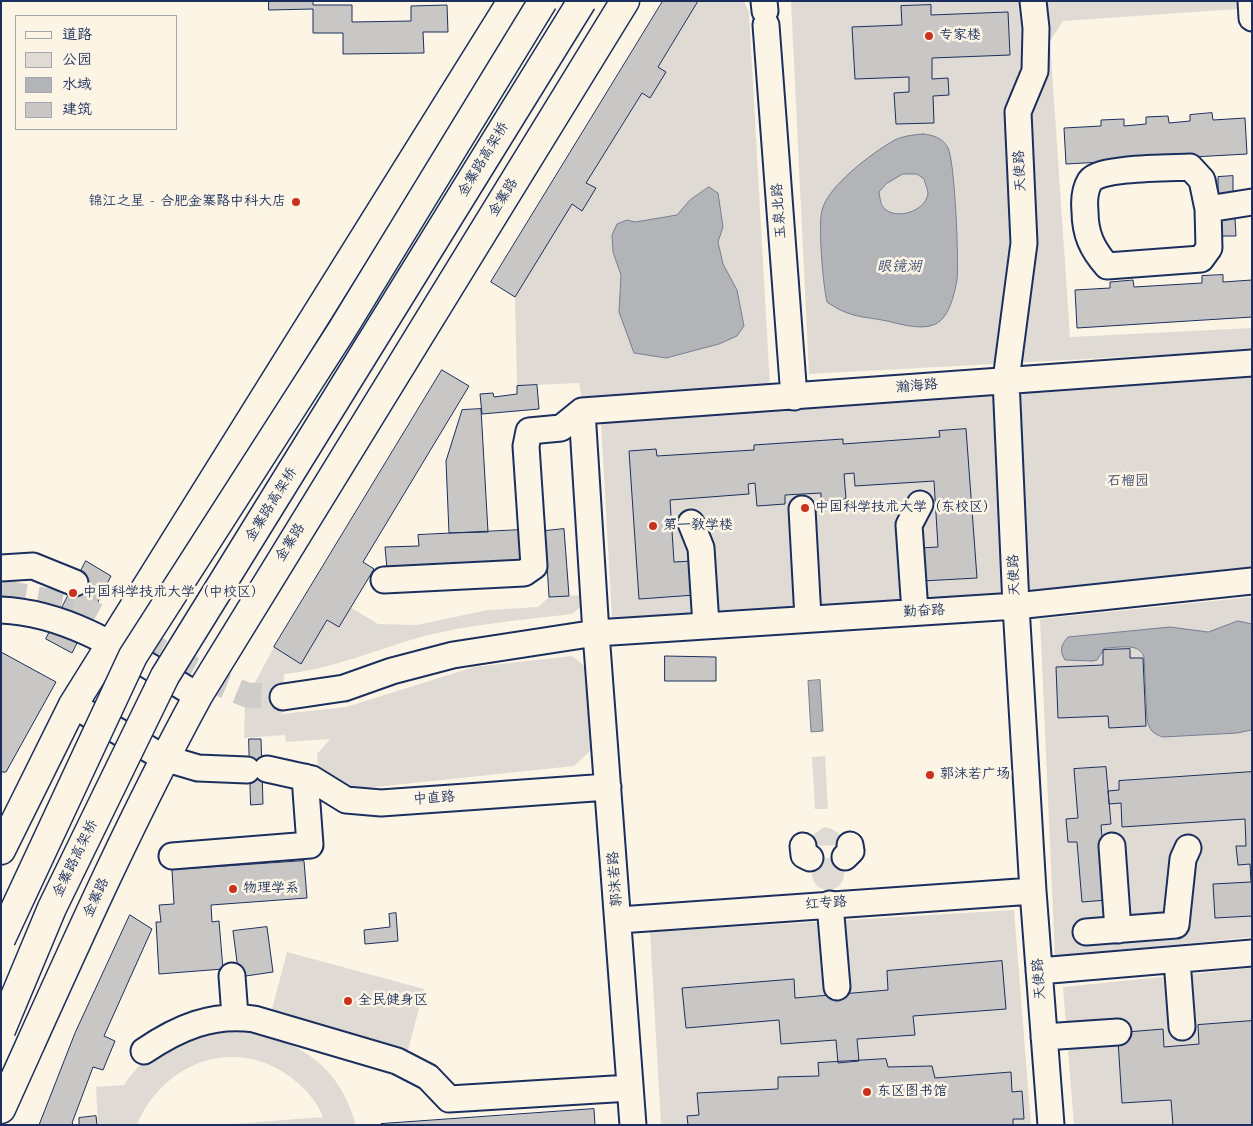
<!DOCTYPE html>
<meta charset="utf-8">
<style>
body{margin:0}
#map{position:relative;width:1253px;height:1126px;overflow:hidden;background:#fcf5e5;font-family:"Architects Daughter","LXGW WenKai TC",sans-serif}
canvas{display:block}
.frame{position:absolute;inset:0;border:2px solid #1b2f5e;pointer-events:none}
.legend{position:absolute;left:15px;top:15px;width:162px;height:115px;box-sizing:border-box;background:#fcf5e5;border:1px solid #a2a6af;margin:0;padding:6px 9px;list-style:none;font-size:15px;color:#1b2f5e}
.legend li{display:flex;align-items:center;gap:10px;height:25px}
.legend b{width:25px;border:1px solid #a2a6af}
</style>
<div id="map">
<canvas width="1253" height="1126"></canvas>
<div class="frame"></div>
<ul class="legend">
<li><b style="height:6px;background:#fcf5e5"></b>道路</li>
<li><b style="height:14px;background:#dfdbd4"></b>公园</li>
<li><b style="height:14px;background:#b2b4b8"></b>水域</li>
<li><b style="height:14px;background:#c8c7c6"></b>建筑</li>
</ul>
</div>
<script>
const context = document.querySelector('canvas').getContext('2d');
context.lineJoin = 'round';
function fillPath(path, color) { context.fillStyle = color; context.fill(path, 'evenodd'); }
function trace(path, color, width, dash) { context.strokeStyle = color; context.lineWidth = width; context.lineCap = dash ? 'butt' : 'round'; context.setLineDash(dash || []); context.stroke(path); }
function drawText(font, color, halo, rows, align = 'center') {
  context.font = font + ' "Architects Daughter","LXGW WenKai TC",sans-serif'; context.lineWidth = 5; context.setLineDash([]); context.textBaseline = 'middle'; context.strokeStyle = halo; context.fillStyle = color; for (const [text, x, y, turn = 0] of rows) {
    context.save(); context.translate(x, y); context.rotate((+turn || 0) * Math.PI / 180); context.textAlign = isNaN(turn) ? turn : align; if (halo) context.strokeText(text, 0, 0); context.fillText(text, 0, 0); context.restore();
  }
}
fillPath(new Path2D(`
 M698,1H744L749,12L770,387L582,398L579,383L517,386L515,297L572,204L582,210L595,189L586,183L642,93L650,98L666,72L658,67Z
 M791,1H1237L1238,9L1063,21L1050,41L1070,337L1252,328V350L809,374Z
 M1252,374V566L1241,570L1027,591L1018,390Z
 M995,394L1003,593L612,618L601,423Z
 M583,595L582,606L572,614C522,620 470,624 421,637C375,650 333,669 284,674L282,714L346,707L474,667L572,656L586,667L589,679L596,745L574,766L366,788L334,784L318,771L317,754L330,739L286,742L285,735L244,738L245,701L274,647L301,663L327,620L339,627L350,607L378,624L417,625L488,610L538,607L549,597Z
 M1252,597V937L1055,957L1040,619Z
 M825,756L828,809H815L812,757Z
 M824,827C835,829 842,833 844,845L809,846L813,835Z
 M812 874a16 16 0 1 1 32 0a16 16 0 1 1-32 0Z
 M1014,910L1031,1125H661L650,932Z
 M287,952L424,989L408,1050L271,1013Z
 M1252,968V1125H1074L1063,987Z
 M241,1027C299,1043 338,1062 356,1125H220L323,1117C316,1099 301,1084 286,1074C229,1036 161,1066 137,1125H98L96,1087L124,1085C154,1039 192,1036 241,1027Z`), '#dfdbd4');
const water = new Path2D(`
 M923,134C933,135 943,138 948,148C955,162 959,262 957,280C954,295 949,320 933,325C920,330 900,324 887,321C862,316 850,318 827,302C823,285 818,226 822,210C828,186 872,153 893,141C902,136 912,135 923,134ZM903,174H917L924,179C925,183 928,190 928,194C925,212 894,221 883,207C880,203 880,197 879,192L886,184Z
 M709,187L718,193L723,227L718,242L723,264L737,290L744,326L737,336L719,344L666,358L634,353L619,312L621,275L613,252L612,235L617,224L627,220L635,222L677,215L690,200Z
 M1238,621L1252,624V730L1237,733L1163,737C1153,734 1149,730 1147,719L1144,657C1139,642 1119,648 1105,648L1097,660L1093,661L1065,660C1059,650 1061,645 1068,637L1170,627L1208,632Z
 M820,680L823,731L811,732L808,681Z`);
fillPath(water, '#b2b4b8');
trace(water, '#767f94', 1);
const building = new Path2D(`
 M269,1H313V5H352V22L411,21V6L447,5L448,32H423L424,53L343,54V33H313V9L269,10Z
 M663,1H698L658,67L666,72L650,98L642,93L586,183L596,188L582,211L572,204L515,297L491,282Z
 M931,5V15L1008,12L1010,55L932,58V79L948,78L949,95L933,96L934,123L896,124L894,93L909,92V77L855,79L852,27L902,25L901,6Z
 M1212,113L1213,120L1245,118L1247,154L1066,164L1064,128L1101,126V120L1124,119V126L1146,124V117L1168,116L1169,123L1190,121V115Z
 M1233,176V194L1218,195V177Z
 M1221,218H1235L1236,236H1222Z
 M1223,275V282L1252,280V317L1077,328L1075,290L1110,288V282L1133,280L1134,287L1202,283V276Z
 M442,370L469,386L363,562L374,569L339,627L327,620L301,664L274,647Z
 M537,385L539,409L482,414L480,394L493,393L494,397L517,394V386Z
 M481,409L488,532L449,533L446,461L462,410Z
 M966,429L977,578L922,581L920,548L938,547L934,481L855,486L854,473L844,474L846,499L821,501V493L785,495V504L757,506L755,483L748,484L749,494L670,500L674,562L693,561L695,595L639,599L629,451L656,449L657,456L754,450V445L843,439V444L940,437L939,431Z
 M564,529L569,596L549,597L545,531Z
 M521,530L522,563L387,569L385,547L419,546L418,535Z
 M86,561L111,576L72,653L46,639Z
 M1130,649V658H1143L1146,726L1109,728L1108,716L1058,718L1056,667L1103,665V650Z
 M1,652L56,682L6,772H1Z
 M665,656L716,657V681H665Z
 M249,739H261L263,804L251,805Z
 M1106,767L1111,824L1101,825L1107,900L1082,902L1077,842H1068L1066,819L1078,818L1074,769Z
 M1252,772V916L1215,918L1213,884L1251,882L1250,864L1238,865L1236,846H1246L1245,819L1122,827L1121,803L1109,804L1108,791L1119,790V781Z
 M304,861L307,898L211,905L212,922L219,921L223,969L159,974L156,922H161L159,905L174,904L172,870Z
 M396,913L398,941L365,944L364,930L390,927L389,914Z
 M130,915L152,929L104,1036L115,1041L103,1070L93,1067L72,1123L74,1125H39L75,1033Z
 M267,927L273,972L239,977L233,931Z
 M1002,961L1006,1009L913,1016L915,1035L857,1039L859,1061L838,1063L836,1040L781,1044L779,1020L686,1028L682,988L794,979L795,998L888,990L887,971Z
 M1252,1021V1125H1173L1171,1100L1122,1103L1118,1040L1128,1039L1127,1032L1163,1029L1164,1047L1199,1044L1198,1025Z
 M886,1059L888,1067L932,1066L935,1078L1011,1072L1012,1092L1022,1091L1024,1119H1013V1125H688L687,1116L699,1115L697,1093L778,1089V1077L819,1076L818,1063Z
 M594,1109L595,1125H381V1124Z
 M96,1116L97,1125H79V1118Z`);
fillPath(building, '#c8c7c6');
trace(building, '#1b2f5e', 1);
trace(new Path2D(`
 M1,592L81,607L218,683L247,695L283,697`), '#cfcdca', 25, [25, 12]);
const minor = new Path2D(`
 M764,1L765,11
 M1033,1L1036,28L1035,71L1018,112L1024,243L1006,380L1016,606L1033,891L1051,1125
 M1251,1L1252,18
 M766,25L794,397
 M1190,167L1202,180L1208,209L1209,248L1201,259L1107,266C1092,249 1085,234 1085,211C1084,201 1084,191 1090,181C1099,167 1172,168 1190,167Z
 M1208,209L1252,202
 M582,411L596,633L633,1125
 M582,411L1252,363
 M802,509L808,618
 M691,523L701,548L706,625
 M1,568L33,566L75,583
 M384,580L524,573L534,566L526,446L529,431L561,428L582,411
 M1,610C75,613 137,660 198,696
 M915,612L909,525L920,504
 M283,697L344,688L392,671L453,655L596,633L1016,606L1252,581
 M73,705L164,758L198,768L247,770
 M267,769L312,779L346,800L381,803L608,787
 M803,846L804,855L810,858
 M1112,846L1118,930
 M172,856L310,845L305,777
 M845,857L851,851L850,845
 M830,904L837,987
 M619,920L1033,891
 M1086,932L1176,925L1183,859L1188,848
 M1177,960L1182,1027
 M1039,971L1252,953
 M232,976L235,1016
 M1044,1037L1118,1032
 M144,1051C178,1028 212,1013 254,1019L397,1061L428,1077L449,1099L630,1088`);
const highway = new Path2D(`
 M1,850L73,705L512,1
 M1,1109C64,970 125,830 198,696L625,1`);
trace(minor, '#1b2f5e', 29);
trace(highway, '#1b2f5e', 31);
trace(minor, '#fcf5e5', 25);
trace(highway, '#fcf5e5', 28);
const highwayBridge = new Path2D(`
 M1,939L133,656L342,330L543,1
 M1,1030L52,908L165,676L582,1`);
trace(highwayBridge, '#1b2f5e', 31, []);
trace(highwayBridge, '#fcf5e5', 28);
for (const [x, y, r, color] of [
 [929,36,5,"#c8321e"],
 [296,202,5,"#c8321e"],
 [805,508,5,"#c8321e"],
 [653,526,5,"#c8321e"],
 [73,593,5,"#c8321e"],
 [930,775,5,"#c8321e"],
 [233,889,5,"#c8321e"],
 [348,1001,5,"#c8321e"],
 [867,1092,5,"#c8321e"]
]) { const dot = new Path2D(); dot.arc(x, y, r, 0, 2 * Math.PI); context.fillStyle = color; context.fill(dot); trace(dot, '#fcf5e5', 2); }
drawText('14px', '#1b2f5e', '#fcf5e5', [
 ["专家楼",939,36],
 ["锦江之星 - 合肥金寨路中科大店",286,202,"right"],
 ["中国科学技术大学（东校区）",815,508],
 ["第一教学楼",663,526],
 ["中国科学技术大学（中校区）",83,593],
 ["郭沫若广场",940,775],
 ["物理学系",243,889],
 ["全民健身区",358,1001],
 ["东区图书馆",877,1092]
], 'left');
drawText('14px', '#1b2f5e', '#fcf5e5', [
 ["金寨路高架桥",484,160,-59],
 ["天使路",1021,171,-93],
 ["金寨路",504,198,-58],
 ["玉泉北路",780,211,-94],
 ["瀚海路",917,387,-5],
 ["金寨路高架桥",272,505,-58],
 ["金寨路",291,543,-58],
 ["天使路",1015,575,-92],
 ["勤奋路",924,612,-3],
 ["中直路",434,799,-4],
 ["金寨路高架桥",76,859,-64],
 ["郭沫若路",616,879,-94],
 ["金寨路",97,898,-65],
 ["红专路",826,904,-4],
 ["天使路",1040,979,-94]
]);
drawText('14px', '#425176', '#fcf5e5', [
 ["石榴园",1128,482]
]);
drawText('italic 15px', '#485779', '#fcf5e5', [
 ["眼镜湖",899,268]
]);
</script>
